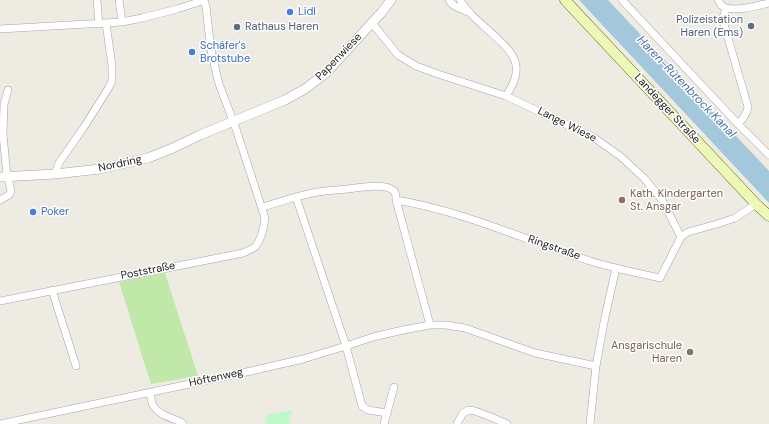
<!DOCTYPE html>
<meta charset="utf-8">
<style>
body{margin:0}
canvas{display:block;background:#eeebe2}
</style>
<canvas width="769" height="424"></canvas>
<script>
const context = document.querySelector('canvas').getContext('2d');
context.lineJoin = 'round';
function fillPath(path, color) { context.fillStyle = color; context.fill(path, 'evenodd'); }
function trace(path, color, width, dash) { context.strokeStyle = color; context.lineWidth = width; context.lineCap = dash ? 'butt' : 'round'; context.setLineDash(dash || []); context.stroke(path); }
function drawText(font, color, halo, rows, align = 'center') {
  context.font = font + ' "DM Sans",sans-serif'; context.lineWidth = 3; context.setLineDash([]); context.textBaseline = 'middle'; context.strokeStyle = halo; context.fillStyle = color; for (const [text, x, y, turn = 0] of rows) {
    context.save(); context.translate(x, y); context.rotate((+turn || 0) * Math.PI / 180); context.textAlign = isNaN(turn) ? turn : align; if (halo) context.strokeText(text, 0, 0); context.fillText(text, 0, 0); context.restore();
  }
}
fillPath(new Path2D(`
 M165,273L198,376L151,384L119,282Z`), '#c0e8a8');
fillPath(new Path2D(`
 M292,410L289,424H265L267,415Z`), '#bff8cb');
fillPath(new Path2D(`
 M579,0H608L769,171V203Z`), '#a3c7db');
const minor = new Path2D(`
 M97,0L99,24
 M119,0L122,22
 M449,0C453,8 461,8 468,12
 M460,0C463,5 467,10 471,14C482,26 511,47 515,61C519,74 513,85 506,96
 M622,0L738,124L769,155
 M718,0L721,5L726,8L723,18L724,24L748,107C747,114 743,119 738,124
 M726,8C739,11 756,6 769,3
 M372,23L398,55L416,66L438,74L506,96L593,137L620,156L644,178L662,200L681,237
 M0,29L122,22L142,18L177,9L196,3L203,0
 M55,174L59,163L84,127L108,89L112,81V66L106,23
 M296,197L346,346L362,406L368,410L387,413L384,424
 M0,200L9,195L11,191L9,182L7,176L3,135L4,104L8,90
 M396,200L430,325H446L465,328L535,353L596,366L605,317L616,268
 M262,207C281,202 299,195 318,192C330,190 343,190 355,188C365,187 382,184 391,189C396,191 396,195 396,200C463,211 525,240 590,261C613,268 637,273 660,278L681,237L688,232L717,224L735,218L756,204
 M52,290L76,366
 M0,301L243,253C247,251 251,250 255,247C261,240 264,227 265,218L235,126L219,84L211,50L206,7L204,0
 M150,392C151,396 151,402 153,405C158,415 172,418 181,422L183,424
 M387,413L394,387
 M0,424L251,371L303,359L346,346L373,337L403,330L430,325
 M457,424L463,413L469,410L475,411L491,417L507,424
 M590,424L596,366`);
const tertiary = new Path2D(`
 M0,177L55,174L100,169L148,158L173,148L200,135L285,100L305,89L326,73L381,13L391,0`);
const secondary = new Path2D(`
 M565,0L756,204L769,216`);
trace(minor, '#a4a4a4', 8);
trace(tertiary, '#a4a4a4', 10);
trace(secondary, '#587106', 11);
trace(minor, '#fff', 7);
trace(tertiary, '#fff', 9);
trace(secondary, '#edf8b6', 10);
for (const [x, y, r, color] of [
 [290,12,4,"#3f7fe0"],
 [751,26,4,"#5c6f8a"],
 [237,27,4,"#5c6f8a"],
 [192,52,4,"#3f7fe0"],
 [622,200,4,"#8d6e63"],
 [33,212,4,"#3f7fe0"],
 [690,352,4,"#8d6e63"]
]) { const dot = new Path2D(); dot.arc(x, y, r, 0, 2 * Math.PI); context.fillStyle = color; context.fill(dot); trace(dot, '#fff', 1.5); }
drawText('11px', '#366cbe', '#fff', [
 ["Lidl",298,12],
 ["Schäfer's",200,46],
 ["Brotstube",200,59],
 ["Poker",41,212]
], 'left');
drawText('11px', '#4e5e75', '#fff', [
 ["Polizeistation",743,20],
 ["Haren (Ems)",743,33],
 ["Rathaus Haren",245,27,"left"]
], 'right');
drawText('11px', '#1d1d1d', '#fff', [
 ["Papenwiese",339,57,-46],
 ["Landegger Straße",667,109,47],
 ["Lange Wiese",567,125,27],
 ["Nordring",120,164,-12],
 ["Ringstraße",554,248,19],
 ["Poststraße",148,271,-11],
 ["Höftenweg",216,378,-12]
]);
drawText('11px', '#785e54', '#fff', [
 ["Kath. Kindergarten",630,194],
 ["St. Ansgar",630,207],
 ["Ansgarischule",682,346,"right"],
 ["Haren",682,359,"right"]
], 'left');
drawText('italic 12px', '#4b6faa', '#fff', [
 ["Haren-Rütenbrock Kanal",686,87,46]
]);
</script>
